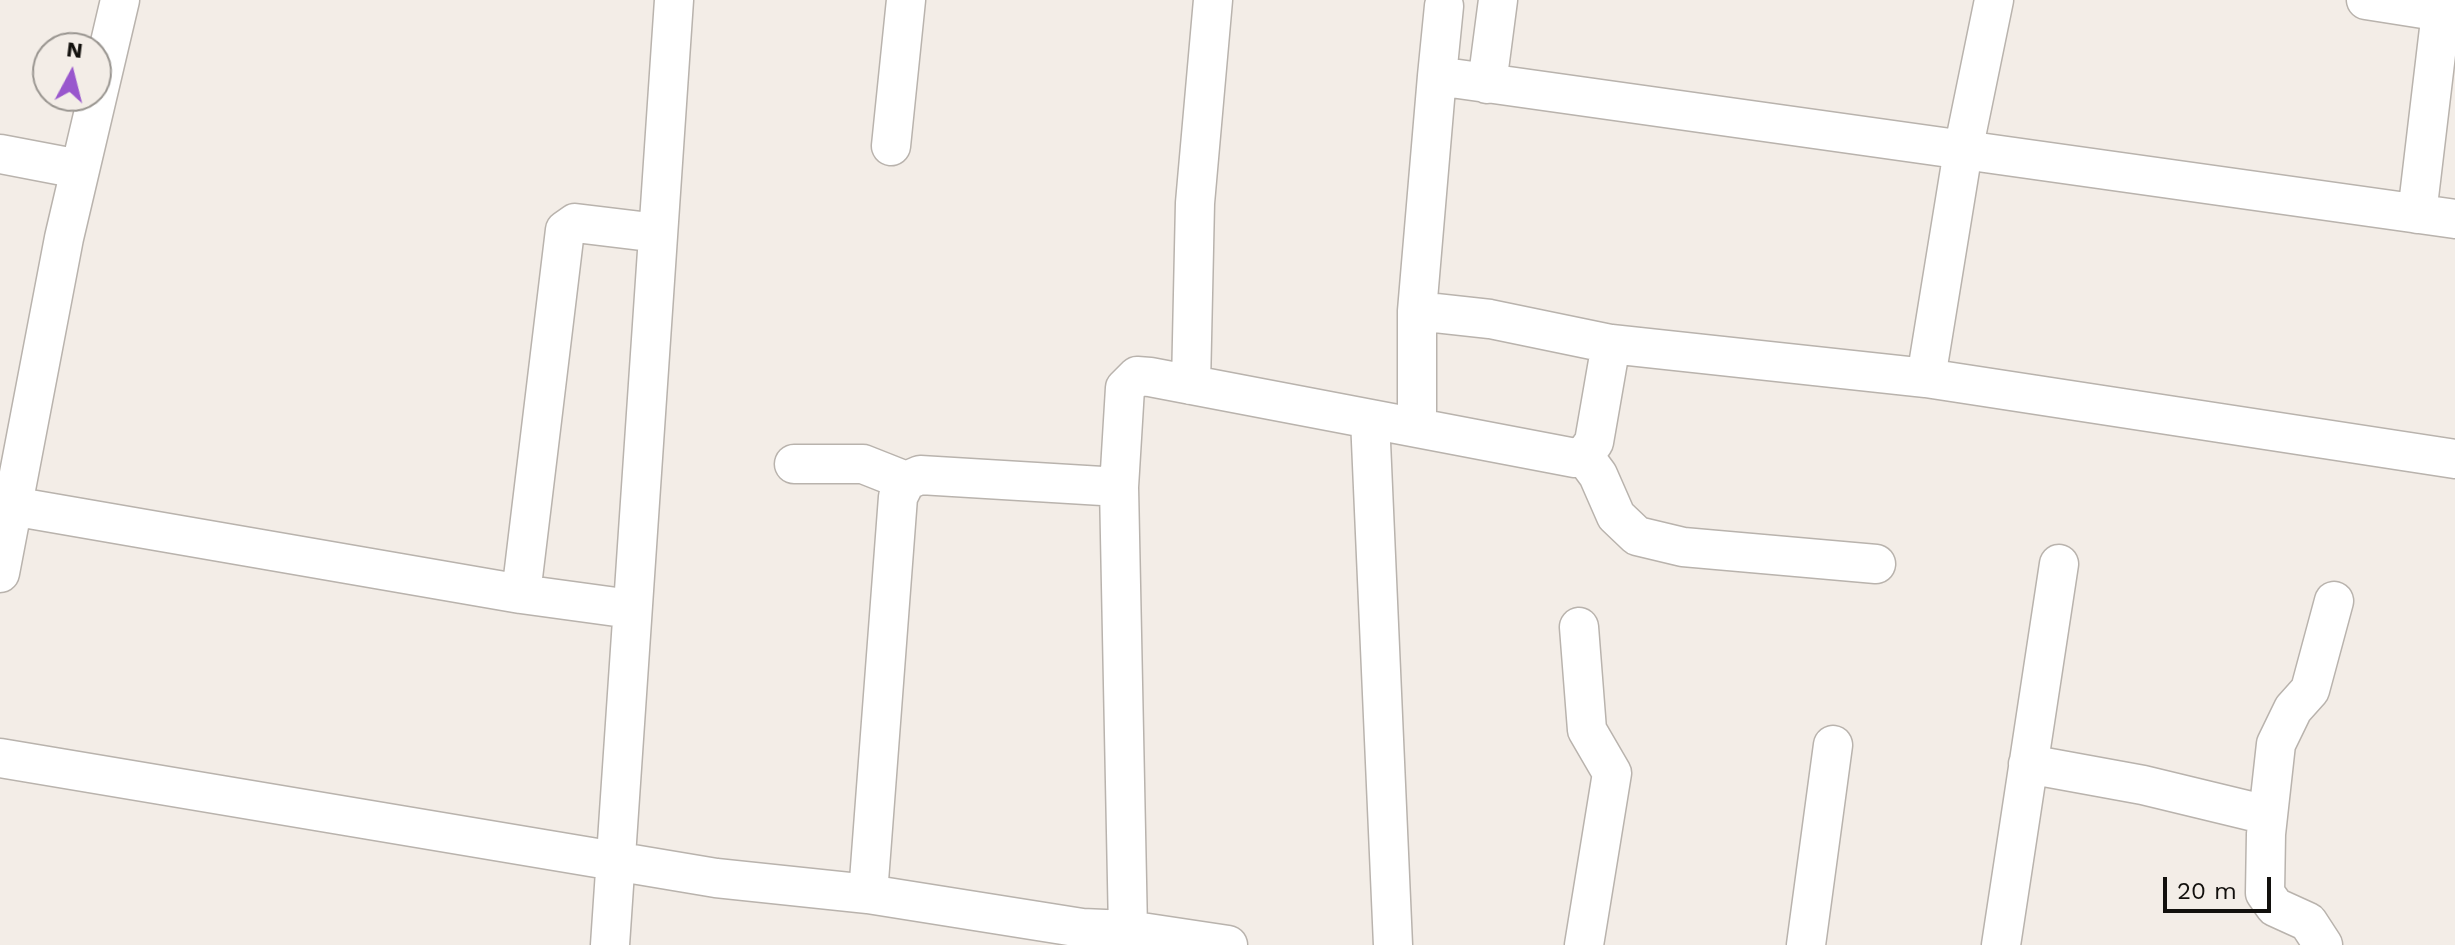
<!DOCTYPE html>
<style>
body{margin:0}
#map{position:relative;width:2455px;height:945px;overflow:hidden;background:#f3ede7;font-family:"Work Sans",sans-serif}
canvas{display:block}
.north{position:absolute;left:32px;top:32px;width:80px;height:80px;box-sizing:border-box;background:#f3ede7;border:2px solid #999590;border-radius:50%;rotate:7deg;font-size:22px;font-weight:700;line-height:32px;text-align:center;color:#12100d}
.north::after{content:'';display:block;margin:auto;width:28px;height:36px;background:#9957cd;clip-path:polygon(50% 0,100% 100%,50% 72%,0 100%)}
.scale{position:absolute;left:2163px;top:877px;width:108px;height:36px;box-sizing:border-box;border:4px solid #12100d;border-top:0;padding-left:10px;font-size:24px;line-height:28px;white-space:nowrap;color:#12100d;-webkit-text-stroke:6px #f3ede7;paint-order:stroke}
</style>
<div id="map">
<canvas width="2455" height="945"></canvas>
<div class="north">N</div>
<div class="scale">20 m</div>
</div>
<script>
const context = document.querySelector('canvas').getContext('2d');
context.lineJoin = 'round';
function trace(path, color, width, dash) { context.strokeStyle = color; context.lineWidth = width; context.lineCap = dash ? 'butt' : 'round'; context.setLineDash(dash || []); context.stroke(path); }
const minor = new Path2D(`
 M2366,0L2455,14
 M1437,76L1444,6
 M1487,84L1498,0
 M891,146L906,0
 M0,154L79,169
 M2417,214L2441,12
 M1417,311L1437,76L2455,219
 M1926,378L1963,151L1994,0
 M1191,385L1195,203L1213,0
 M1370,419L1393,945
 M1417,427V311L1490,319L1611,344L1926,378L2455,459
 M1584,456L1598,475L1616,516L1637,536L1683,547L1876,564
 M794,464H863L906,481
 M12,506L521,594L631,609
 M0,573L64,238L120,0
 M521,594L565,230L575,223L658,233
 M1579,627L1587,730L1612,773L1584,945
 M0,758L716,878L868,894L1082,928L1128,930L1228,945
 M2028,764L2143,785L2267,815
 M868,894L898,497L906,481L920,475L1119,487
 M1128,930L1119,487L1125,388L1137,376L1150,377L1575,458L1584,456L1594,442L1611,344
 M610,945L674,0
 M1806,945L1833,745
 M2001,945L2059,564
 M2323,945L2308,922L2275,907L2265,893L2266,834L2276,744L2293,709L2310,690L2334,601`);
trace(minor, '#b9b3ad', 41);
trace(minor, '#fff', 38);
</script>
